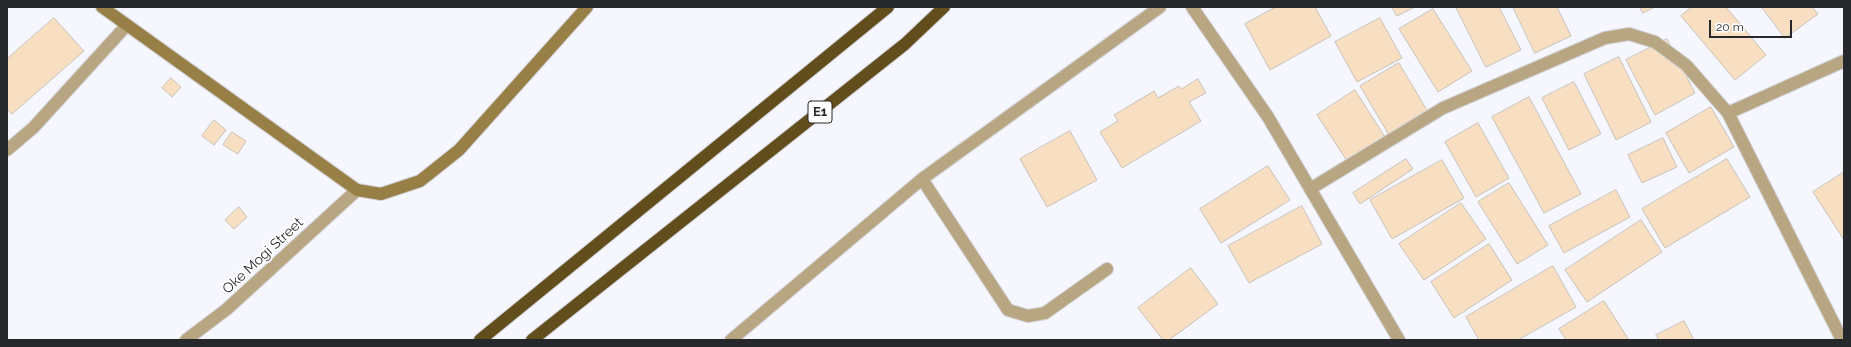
<!DOCTYPE html>
<style>
body{margin:0}
#map{position:relative;width:1851px;height:347px;overflow:hidden;background:#f6f7fe;font-family:Raleway,sans-serif}
canvas{display:block}
.frame{position:absolute;inset:0;border:8px solid #27282b;pointer-events:none}
.scale{position:absolute;left:1709px;top:20px;width:83px;height:18px;box-sizing:border-box;border:2px solid #27282b;border-top:0;padding-left:5px;font-size:12px;line-height:14px;white-space:nowrap;color:#27282b;-webkit-text-stroke:3px #fff;paint-order:stroke}
</style>
<div id="map">
<canvas width="1851" height="347"></canvas>
<div class="frame"></div>
<div class="scale">20 m</div>
</div>
<script>
const context = document.querySelector('canvas').getContext('2d');
context.lineJoin = 'round';
function fillPath(path, color) { context.fillStyle = color; context.fill(path, 'evenodd'); }
function trace(path, color, width, dash) { context.strokeStyle = color; context.lineWidth = width; context.lineCap = dash ? 'butt' : 'round'; context.setLineDash(dash || []); context.stroke(path); }
function drawText(font, color, halo, rows, align = 'center') {
  context.font = font + ' Raleway,sans-serif'; context.lineWidth = 4; context.setLineDash([]); context.textBaseline = 'middle'; context.strokeStyle = halo; context.fillStyle = color; for (const [text, x, y, turn = 0] of rows) {
    context.save(); context.translate(x, y); context.rotate((+turn || 0) * Math.PI / 180); context.textAlign = isNaN(turn) ? turn : align; if (halo) context.strokeText(text, 0, 0); context.fillText(text, 0, 0); context.restore();
  }
}
const building = new Path2D(`
 M1276,7H1315L1331,36L1270,70L1245,24Z
 M1392,7H1415L1397,16Z
 M1456,7H1499L1521,50L1486,67Z
 M1513,7H1557L1571,36L1535,53Z
 M1640,7H1655L1643,13Z
 M1692,7H1726L1766,55L1735,80L1681,16Z
 M1762,7H1812L1818,14L1785,38Z
 M1433,9L1472,71L1438,92L1399,29Z
 M54,18L84,51L12,114L7,109V59Z
 M1380,18L1402,58L1357,82L1335,42Z
 M1667,39L1695,93L1655,115L1626,60Z
 M1619,57L1651,122L1616,140L1584,74Z
 M1399,63L1428,112L1389,135L1360,86Z
 M171,78L181,87L172,97L162,88Z
 M1198,79L1206,93L1189,102L1201,121L1122,168L1100,132L1118,121L1114,115L1154,91L1158,98L1179,86L1181,89Z
 M1574,82L1601,134L1569,150L1542,98Z
 M1355,90L1385,137L1347,161L1317,115Z
 M1529,97L1581,194L1544,213L1492,117Z
 M1711,107L1734,147L1689,173L1666,133Z
 M214,120L226,130L214,145L202,136Z
 M1478,123L1509,178L1476,197L1445,142Z
 M1070,131L1097,180L1047,207L1020,159Z
 M232,132L246,141L238,154L223,145Z
 M1663,138L1677,167L1642,183L1628,155Z
 M1406,159L1413,169L1360,204L1353,193Z
 M1727,159L1750,197L1665,248L1642,209Z
 M1442,160L1464,198L1392,239L1370,200Z
 M1268,166L1290,200L1221,243L1200,209Z
 M1844,172V240L1813,192Z
 M1509,183L1548,245L1517,264L1478,202Z
 M1616,190L1630,217L1564,253L1549,226Z
 M1461,203L1486,239L1424,280L1399,244Z
 M1302,206L1322,244L1249,283L1228,246Z
 M239,207L247,217L234,229L225,220Z
 M1641,220L1662,252L1587,302L1565,270Z
 M1489,244L1512,280L1454,318L1431,282Z
 M1553,266L1576,307L1518,340H1479L1466,317Z
 M1191,268L1218,304L1169,340H1163L1138,308Z
 M1604,301L1629,340H1566L1559,329Z
 M1684,321L1694,340H1659L1656,335Z`);
fillPath(building, '#f8dfc1');
trace(building, '#c6c1bc', 1);
const lane = new Path2D(`
 M922,179L1008,310L1028,316L1045,313L1107,269`);
const street = new Path2D(`
 M1192,7L1268,117L1399,340
 M1728,113L1844,61
 M7,150L33,128L126,26
 M1310,189L1443,108L1605,38L1629,34L1655,42L1686,65L1728,113L1842,340
 M186,340L227,309L357,190
 M731,340L922,179L1160,7`);
const secondary = new Path2D(`
 M102,7L357,190L381,194L420,181L459,150L587,7`);
const highway = new Path2D(`
 M480,340L888,7
 M532,340L905,44L944,7`);
trace(lane, '#d1d2d8', 14);
trace(street, '#d1d2d8', 14);
trace(secondary, '#d1d2d8', 14);
trace(highway, '#d1d2d8', 14);
trace(lane, '#b8a682', 12);
trace(street, '#b8a682', 12);
trace(secondary, '#987f46', 12);
trace(highway, '#624d1c', 12);
for (const [x, y, w] of [
 [820,112,24]
]) { const box = new Path2D(); box.roundRect(x - w / 2, y - 11, w, 22, 3); context.fillStyle = '#fff'; context.fill(box); trace(box, '#27282b', 1); }
drawText('bold 13px', '#27282b', null, [
 ["E1",820,112]
]);
drawText('14px', '#27282b', '#fff', [
 ["Oke Mogi Street",263,256,-43]
]);
</script>
